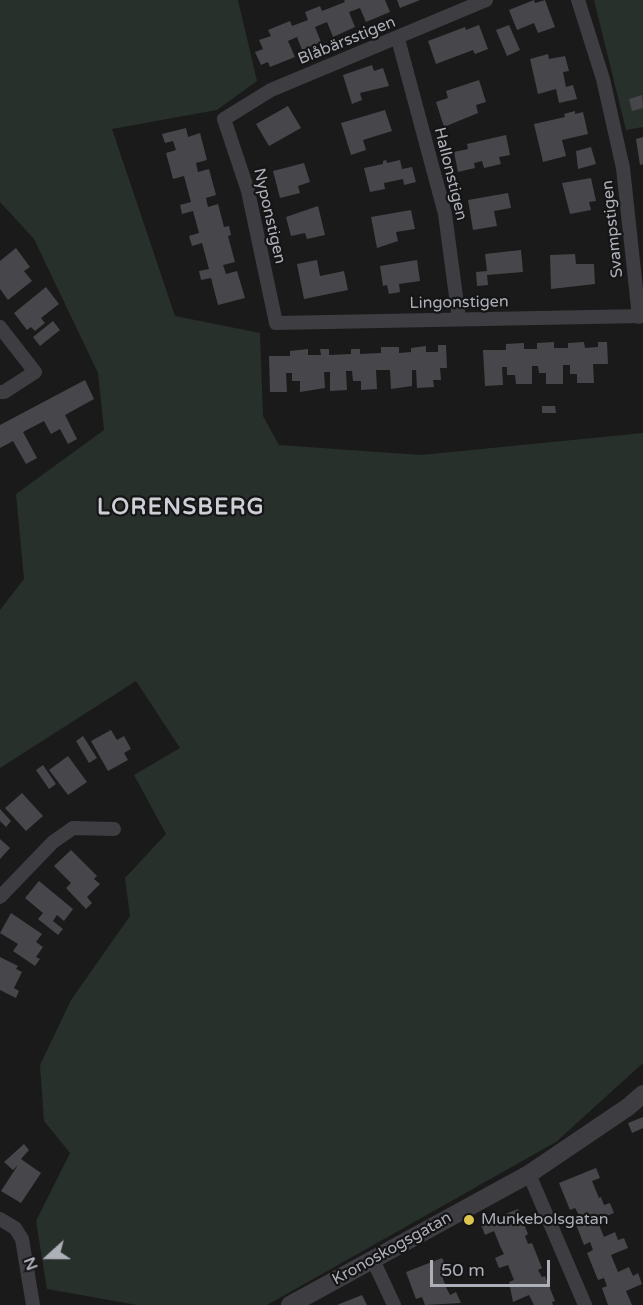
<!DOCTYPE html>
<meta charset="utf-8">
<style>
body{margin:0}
#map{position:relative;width:643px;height:1305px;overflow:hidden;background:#1a1a1b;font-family:"Varela Round",sans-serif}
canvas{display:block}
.north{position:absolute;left:18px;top:1227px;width:60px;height:60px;-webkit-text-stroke:4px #151516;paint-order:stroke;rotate:249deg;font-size:16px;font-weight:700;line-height:24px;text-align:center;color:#adafb9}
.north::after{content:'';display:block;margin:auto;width:21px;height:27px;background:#adafb9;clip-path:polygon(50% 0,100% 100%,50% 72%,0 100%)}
.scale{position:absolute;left:430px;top:1260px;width:120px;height:27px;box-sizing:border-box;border:3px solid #adafb9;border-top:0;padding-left:8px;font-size:18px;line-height:21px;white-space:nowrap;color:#adafb9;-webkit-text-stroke:4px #151516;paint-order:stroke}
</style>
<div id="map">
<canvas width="643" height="1305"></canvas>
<div class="north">N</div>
<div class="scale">50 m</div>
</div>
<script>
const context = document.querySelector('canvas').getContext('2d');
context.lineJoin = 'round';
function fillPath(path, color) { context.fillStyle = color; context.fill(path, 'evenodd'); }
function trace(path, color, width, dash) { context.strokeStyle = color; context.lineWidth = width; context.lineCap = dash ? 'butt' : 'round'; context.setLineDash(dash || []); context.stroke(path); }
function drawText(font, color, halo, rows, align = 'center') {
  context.font = font + ' "Varela Round",sans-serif'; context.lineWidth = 4.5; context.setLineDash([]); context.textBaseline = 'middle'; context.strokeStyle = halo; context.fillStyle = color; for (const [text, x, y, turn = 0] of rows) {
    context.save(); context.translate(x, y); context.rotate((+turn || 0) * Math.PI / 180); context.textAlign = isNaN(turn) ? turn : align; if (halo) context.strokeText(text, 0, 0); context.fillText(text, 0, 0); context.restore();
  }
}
fillPath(new Path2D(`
 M0,0H238L257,81L217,110L112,129L175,316L260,333L263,416L279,445L421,455L643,433V1063L556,1142L267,1305H137L47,1289L36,1221L70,1153L44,1121L40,1065L71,1000L130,916L125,878L166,834L134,775L180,748L136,681L0,768V610L24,579L16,494L104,430L98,373L34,239L0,202Z
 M594,0H643V127L626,130Z`), '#28302b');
fillPath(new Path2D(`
 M344,0H385L390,12L366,22L360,8L349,12L355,27L333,37L327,22L315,27L321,42L302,50L297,37L288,41L295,57L270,67L268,62L261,65L255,52L263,49L259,40L271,36L268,30L290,21L292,26L308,20L305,12L320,6L322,11L345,2Z
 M397,0H420L400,8Z
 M534,0L535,3L545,0L555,27L538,33L534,23L517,30L509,10Z
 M479,25L488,49L475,54L473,50L436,64L428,41L465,27L466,30Z
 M509,25L520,50L507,56L496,30Z
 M548,54L549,59L565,56L569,71L563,72L566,87L573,85L577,99L559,103L556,89L538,94L530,59Z
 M372,65L374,71L383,68L389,86L360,93L362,100L352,104L343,75Z
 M479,80L486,102L476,105L478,113L444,127L436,102L448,98L446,91Z
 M642,95L643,108L632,111L629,99Z
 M288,106L301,128L269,146L256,124Z
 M385,110L392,131L363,140L366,150L351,155L341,123Z
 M575,111V114L583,112L588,134L562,140L566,156L543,162L534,124L565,117L564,114Z
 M186,128L188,137L200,133L207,160L196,163L198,172L209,169L216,195L206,198L208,207L218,204L224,227L229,226L231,235L228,236L235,262L223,265L226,274L237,271L245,298L218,305L211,278L201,280L199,271L209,269L202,243L192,246L189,236L199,233L193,211L182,214L180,205L191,202L184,176L173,179L166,153L176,150L173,141L165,143L162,134Z
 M506,135L510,155L499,157L501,164L484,168L482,161L474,163L475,168L458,172L454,152L468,149L467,144Z
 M643,137V164L640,165L636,139Z
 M591,147L596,164L578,169L576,151Z
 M386,160L387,163L400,160L402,169L412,167L416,182L404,185L403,179L384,183L385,189L370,192L364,168L383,164V161Z
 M304,163L310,182L298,186L300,193L280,198L273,171Z
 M591,178L596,201L589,202L591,210L570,214L562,183Z
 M508,193L511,208L494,211L497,226L473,230L468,200Z
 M318,206L325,235L307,239L305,233L291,236L286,217Z
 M411,210L415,229L396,232L398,241L377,248L371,217Z
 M16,248L30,267L24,271L32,281L8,300L0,289V261Z
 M521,250L523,272L487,275L488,285L477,286L476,272L487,271L485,254Z
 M575,254L576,264H594L595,284L551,289L550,255Z
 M317,260L320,276L344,271L348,290L304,299L297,264Z
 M417,260L420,281L399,284L400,292L389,294L387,285L383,286L380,266Z
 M46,287L59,304L41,318L45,323L35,331L31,327L27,330L14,313Z
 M53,321L60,330L40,346L33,337Z
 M554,342V348H568V343L584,342L585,348L598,347V342H607L608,364H593L594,383H577V374H570V365H563V384H546V373H539L538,366H532V384H516L515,375H507V367H502L503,385L485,386L483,350H506V344L524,343V349H537V343Z
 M438,345H446L447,368H440L441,380H433L434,387L417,388L416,370H412V386L391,389L390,370H376L377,389L361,390V381H353L352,371H346L347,390L330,391V372H324L325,388L300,392V381H292V373H286L287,392H270L269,356H290V351L308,349V355H321L320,349H329V355L351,354V349H360V354L381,353V347H399V353L411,352V348L426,346V352H438Z
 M85,380L94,399L65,415L77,439L68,444L60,429L51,434L44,421L23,432L37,458L26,464L13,441L0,448V425Z
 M542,406H555L556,413H542Z
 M111,730L117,740L124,736L131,749L124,753L128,760L108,771L91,741Z
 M83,736L97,758L89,763L76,741Z
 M68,756L87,782L68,795L49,770Z
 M43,765L56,784L49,789L36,770Z
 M22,793L43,816L26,831L5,808Z
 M0,809L11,821L6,827L0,821Z
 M0,839L10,848L0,859Z
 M71,850L97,876L94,879L100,884L87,897L92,903L86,909L66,888L71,883L54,866Z
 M39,881L73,909L64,921L57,915L53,921L63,929L58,935L38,919L43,913L25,898Z
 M11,913L42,934L36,942L43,947L36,957L40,959L35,966L13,951L18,944L0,933Z
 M0,957L18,966L16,969L22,972L14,988L19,991L16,998L0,990Z
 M643,1117V1128L632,1133L628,1123Z
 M24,1144L29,1150L21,1159L41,1173L21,1203L1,1191L18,1165L13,1170L4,1162Z
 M596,1168L600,1178L592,1181L599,1198L601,1197L604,1205L610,1203L614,1213L597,1220L604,1237L615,1232L618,1240L624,1238L628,1248L611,1255L618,1272L629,1267L633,1276L638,1273L642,1284L626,1291L632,1305H608L602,1288L607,1286L604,1278L598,1280L587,1253L593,1250L590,1242L584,1245L573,1217L579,1215L575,1208L570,1210L559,1183Z
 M518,1209L528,1234L525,1236L528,1244L532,1243L542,1268L538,1270L542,1277L545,1276L555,1301L552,1302L553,1305H534L529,1295L513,1302L509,1282L514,1280L508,1265L499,1268L495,1258L504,1254L500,1246L494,1231L485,1235L481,1224Z
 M442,1258L447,1268L440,1270L446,1287L450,1295L456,1292L461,1303L425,1305L422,1297L416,1299L406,1272Z
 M362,1295L367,1305H337Z`), '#47474b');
trace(new Path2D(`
 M486,0L271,90L224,119L248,191L276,323L643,316
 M578,0L603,79L623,168L639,317
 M398,39L445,214L459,319
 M0,327L35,372L4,392H0
 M0,897L53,842L73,828L114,829
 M529,1174L585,1305
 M0,1219L15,1228L22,1239L33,1305
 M373,1260L394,1305`), '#3d3d42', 14);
trace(new Path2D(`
 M290,1305L529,1174L628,1107L643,1094`), '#3d3d42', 18);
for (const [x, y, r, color] of [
 [469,1220,6,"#dec54f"]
]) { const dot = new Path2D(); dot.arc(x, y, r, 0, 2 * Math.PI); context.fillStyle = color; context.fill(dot); trace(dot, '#151516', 2); }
drawText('16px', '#adafb9', '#151516', [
 ["Blåbärsstigen",347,41,-22],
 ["Hallonstigen",450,174,76],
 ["Nyponstigen",269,216,77],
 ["Svampstigen",613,229,-96],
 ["Lingonstigen",459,303,-1],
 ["Kronoskogsgatan",392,1249,-29]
]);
drawText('16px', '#adafb9', '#151516', [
 ["Munkebolsgatan",481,1220]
], 'left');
context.letterSpacing = '1.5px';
drawText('bold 22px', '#cecfd6', '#151516', [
 ["LORENSBERG",181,508]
]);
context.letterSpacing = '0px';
</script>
